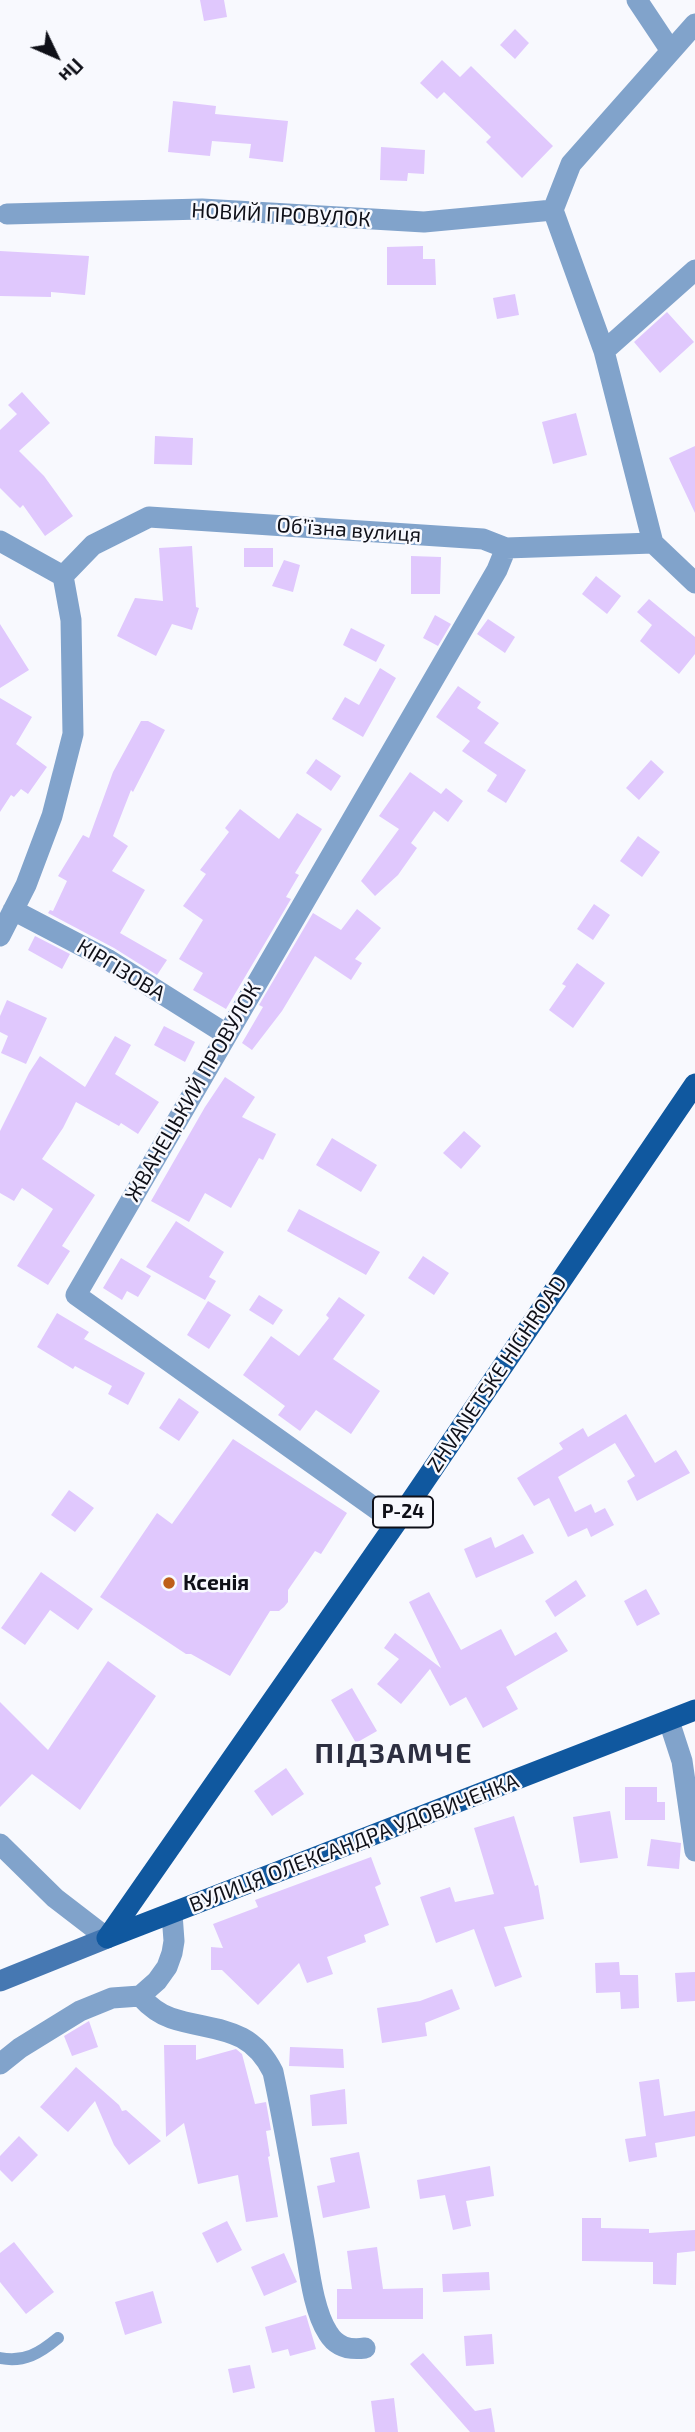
<!DOCTYPE html>
<meta charset="utf-8">
<style>
body{margin:0}
#map{position:relative;width:695px;height:2432px;overflow:hidden;background:#f8f9fe;font-family:"Exo 2",sans-serif}
canvas{display:block}
.north{position:absolute;left:21px;top:21px;width:70px;height:70px;-webkit-text-stroke:5px #f8f9fe;paint-order:stroke;rotate:134deg;font-size:19px;font-weight:700;line-height:28px;text-align:center;color:#0f1018}
.north::after{content:'';display:block;margin:auto;width:24px;height:32px;background:#0f1018;clip-path:polygon(50% 0,100% 100%,50% 72%,0 100%)}
</style>
<div id="map">
<canvas width="695" height="2432"></canvas>
<div class="north">Пн</div>
</div>
<script>
const context = document.querySelector('canvas').getContext('2d');
context.lineJoin = 'round';
function fillPath(path, color) { context.fillStyle = color; context.fill(path, 'evenodd'); }
function trace(path, color, width, dash) { context.strokeStyle = color; context.lineWidth = width; context.lineCap = dash ? 'butt' : 'round'; context.setLineDash(dash || []); context.stroke(path); }
function drawText(font, color, halo, rows, align = 'center') {
  context.font = font + ' "Exo 2",sans-serif'; context.lineWidth = 5; context.setLineDash([]); context.textBaseline = 'middle'; context.strokeStyle = halo; context.fillStyle = color; for (const [text, x, y, turn = 0] of rows) {
    context.save(); context.translate(x, y); context.rotate((+turn || 0) * Math.PI / 180); context.textAlign = isNaN(turn) ? turn : align; if (halo) context.strokeText(text, 0, 0); context.fillText(text, 0, 0); context.restore();
  }
}
fillPath(new Path2D(`
 M200,0H224L227,17L204,21Z
 M515,29L529,43L515,59L500,45Z
 M442,60L460,77L471,66L553,146L522,178L486,142L491,137L444,92L437,99L420,83Z
 M173,101L216,106L215,114L288,121L283,162L249,158L251,144L212,141L210,156L168,152Z
 M381,147L425,150L424,174L408,173L407,181L380,180Z
 M423,246V259H435L436,285H387V247Z
 M0,251L89,256L85,295L51,292V297L0,296Z
 M515,294L519,315L497,319L493,298Z
 M667,312L694,342L660,373L634,342Z
 M22,392L50,423L19,451L44,476L73,516L45,536L23,505L20,508L0,488V430L17,414L8,405Z
 M576,413L587,455L553,464L542,422Z
 M155,436L193,438L192,465L154,464Z
 M695,446V513L669,458Z
 M192,546L196,607L199,608L192,630L172,624L156,656L117,636L135,598L163,601L159,548Z
 M244,548H273V567H244Z
 M411,556L441,557L440,594H411Z
 M284,560L300,565L293,592L272,586Z
 M596,576L621,596L607,614L582,594Z
 M649,599L695,637V654L679,674L640,641L652,625L637,612Z
 M435,615L451,624L438,646L423,638Z
 M488,619L515,637L505,653L477,634Z
 M0,624L29,670L0,688Z
 M351,628L385,645L376,662L343,645Z
 M380,668L396,678L363,737L332,719L345,697L359,705Z
 M458,686L481,702L477,708L499,723L484,743L526,770L506,803L487,791L497,775L462,751L470,741L436,717Z
 M0,698L32,717L16,744L47,767L28,794L21,789L14,797L11,795L0,812Z
 M141,721H148L165,730L133,792L131,790L113,836L128,846L112,871L145,890L120,933L167,960L157,975L114,948L48,913L50,910L53,911L67,881L58,876L83,835L89,838L113,772Z
 M316,759L341,776L331,791L306,773Z
 M651,760L664,772L639,800L626,788Z
 M410,772L441,794L446,788L463,801L448,822L434,811L411,843L417,848L398,875L375,896L361,881L399,829L379,816Z
 M240,809L279,839L297,813L322,829L295,873L299,875L286,897L291,899L226,1009L193,990L203,973L179,959L203,920L183,906L206,874L200,870L229,832L225,828Z
 M638,836L660,852L642,877L620,861Z
 M594,904L610,915L593,940L577,929Z
 M357,909L381,928L355,959L362,963L351,980L315,956L282,1011L252,1050L242,1043L263,1007L259,1005L313,913L341,930Z
 M35,936L70,954L62,969L28,950Z
 M577,963L605,983L573,1028L549,1010L566,986L562,984Z
 M7,1000L47,1018L26,1064L1,1053L8,1036L0,1032V1016Z
 M164,1026L195,1042L185,1062L154,1045Z
 M115,1036L131,1045L115,1074L159,1102L138,1134L121,1123L119,1126L76,1102L63,1128L42,1159L95,1195L62,1246L70,1251L48,1285L17,1266L53,1209L22,1188L14,1201L0,1193V1131L29,1073L40,1056L85,1087Z
 M225,1077L255,1097L242,1117L276,1134L263,1160L259,1158L231,1208L205,1193L189,1222L151,1201L205,1107Z
 M464,1131L481,1146L461,1169L443,1153Z
 M332,1138L377,1165L361,1192L316,1165Z
 M299,1209L380,1252L366,1275L287,1231Z
 M176,1221L224,1252L209,1277L216,1281L205,1300L146,1267Z
 M423,1256L449,1273L434,1295L408,1278Z
 M121,1258L151,1276L138,1297L127,1291L122,1300L103,1288Z
 M259,1295L283,1310L273,1325L249,1310Z
 M339,1297L365,1315L333,1359L380,1391L351,1434L316,1410L300,1431L278,1415L285,1406L243,1375L271,1336L299,1356L329,1318L326,1315Z
 M208,1301L231,1315L209,1349L187,1335Z
 M57,1313L89,1332L84,1339L145,1373L128,1405L108,1394L112,1386L75,1366L73,1369L37,1347Z
 M179,1398L199,1412L179,1441L159,1428Z
 M626,1414L655,1463L676,1450L690,1473L637,1501L627,1481L635,1476L615,1443L558,1477L575,1512L591,1504L595,1513L605,1508L614,1525L591,1537L587,1528L568,1537L549,1498L534,1506L517,1478L563,1449L559,1443L583,1428L588,1437Z
 M233,1439L347,1513L321,1554L315,1551L288,1590V1602L284,1607L279,1611H270L230,1676L191,1654H186L100,1597L157,1513L172,1524Z
 M69,1490L94,1508L75,1532L51,1515Z
 M523,1534L534,1553L476,1578L464,1549L491,1537L495,1548Z
 M41,1572L93,1609L78,1630L50,1610L25,1645L1,1628Z
 M576,1580L586,1596L555,1617L545,1601Z
 M646,1589L660,1614L637,1626L624,1601Z
 M429,1592L461,1650L501,1629L515,1656L556,1632L568,1651L506,1687L518,1709L483,1728L466,1697L450,1706L430,1669L401,1704L377,1684L399,1659L384,1648L395,1633L441,1668L409,1602Z
 M108,1661L156,1696L80,1810L32,1774L0,1807V1702L48,1750Z
 M352,1688L377,1731L356,1743L331,1700Z
 M286,1768L304,1794L272,1816L254,1791Z
 M625,1787H657V1802H665V1820H625Z
 M610,1811L618,1858L580,1863L573,1817Z
 M514,1816L535,1886L538,1885L544,1919L504,1927L522,1977L495,1987L474,1929L436,1943L420,1897L450,1887L455,1902L494,1894L474,1828Z
 M651,1839L681,1843L679,1869L647,1866Z
 M371,1857L381,1884L375,1887L389,1925L364,1935L366,1942L327,1957L333,1974L307,1983L299,1963L258,2005L222,1970H211V1947L223,1948L213,1924L258,1907L255,1900Z
 M619,1962L620,1975H638L639,2008L621,2009L620,1992L596,1993L595,1963Z
 M695,1972V2001L677,2002L675,1973Z
 M452,1989L460,2009L425,2023L427,2036L382,2043L377,2008L420,2001Z
 M89,2021L98,2047L72,2056L64,2036Z
 M164,2045H196V2060L236,2049L242,2054L255,2104L266,2102L271,2130L266,2131L270,2156L268,2157L278,2217L246,2222L238,2175L198,2184L184,2123L166,2137Z
 M290,2047L343,2049L344,2068L289,2066Z
 M76,2067L119,2105L122,2111L126,2110L161,2141L129,2165L114,2145L95,2101L68,2132L40,2107Z
 M659,2079L664,2116L695,2111V2136L655,2143L657,2157L629,2162L625,2139L646,2136L639,2082Z
 M345,2089L347,2124L312,2126L310,2095Z
 M19,2136L38,2155L12,2182L0,2170V2156Z
 M359,2152L370,2208L323,2218L317,2186L335,2182L330,2158Z
 M490,2166L494,2196L466,2201L471,2226L453,2230L445,2195L420,2199L417,2180Z
 M582,2218H601V2228L649,2229V2233L695,2230V2251L677,2253L676,2285L653,2284V2262L582,2261Z
 M227,2221L242,2250L217,2263L202,2233Z
 M14,2242L54,2292L26,2314L0,2282V2253Z
 M377,2247L383,2289L423,2288V2319H337V2289H352L347,2251Z
 M284,2253L297,2282L264,2296L251,2267Z
 M489,2272L490,2290L443,2292L442,2274Z
 M153,2291L162,2323L125,2335L115,2302Z
 M306,2315L316,2349L290,2356L288,2349L272,2353L265,2327Z
 M492,2334L494,2364L466,2366L464,2336Z
 M423,2353L475,2411L491,2408L495,2432H470L410,2364Z
 M250,2365L255,2388L233,2393L228,2369Z
 M394,2398L398,2432H375L371,2401Z`), '#e0c8fd');
trace(new Path2D(`
 M0,2358C24,2363 40,2353 58,2338`), '#81a3cb', 12);
trace(new Path2D(`
 M637,0L671,51
 M553,210L604,351L653,543L695,583
 M553,210L571,164L695,24
 M7,214L202,209L424,222L553,210
 M604,351L695,270
 M0,541L63,576L71,620L73,734L52,816L26,885L0,936
 M63,576L93,545L149,517L483,539L506,548L653,543
 M13,910L107,959L226,1034
 M396,1523L76,1295L497,570L506,548
 M669,1721L682,1761L695,1851
 M0,1844L55,1898L107,1938
 M140,1996C149,2006 159,2014 171,2018C213,2032 249,2024 273,2072C285,2128 294,2184 304,2240C309,2268 313,2310 328,2333C337,2348 350,2350 365,2348
 M0,2064L20,2048L80,2011L112,1998L140,1996L157,1981L167,1967L172,1953L174,1941L172,1914`), '#81a3cb', 21);
trace(new Path2D(`
 M0,1981L107,1938`), '#4678b2', 21);
trace(new Path2D(`
 M107,1938L396,1523L695,1084
 M107,1938L695,1710`), '#10589f', 21);
for (const [x, y, r, color] of [
 [169,1583,7,"#be5e18"]
]) { const dot = new Path2D(); dot.arc(x, y, r, 0, 2 * Math.PI); context.fillStyle = color; context.fill(dot); trace(dot, '#f8f9fe', 2.5); }
for (const [x, y, w] of [
 [403,1512,60]
]) { const box = new Path2D(); box.roundRect(x - w / 2, y - 15.5, w, 31, 5); context.fillStyle = '#f8f9fe'; context.fill(box); trace(box, '#0f1018', 2); }
drawText('bold 19px', '#0f1018', null, [
 ["Р-24",403,1512]
]);
drawText('21px', '#0f1018', '#f8f9fe', [
 ["НОВИЙ ПРОВУЛОК",281,215,3],
 ["Обʼїзна вулиця",349,530,4],
 ["КІРГІЗОВА",121,970,31],
 ["ЖВАНЕЦЬКИЙ ПРОВУЛОК",193,1092,-60],
 ["ZHVANETSKE HIGHROAD",497,1374,-56],
 ["ВУЛИЦЯ ОЛЕКСАНДРА УДОВИЧЕНКА",354,1843,-21]
]);
drawText('bold 21px', '#0f1018', '#f8f9fe', [
 ["Ксенія",183,1583]
], 'left');
context.letterSpacing = '2px';
drawText('bold 28px', '#2d2f41', '#f8f9fe', [
 ["ПІДЗАМЧЕ",394,1754]
]);
context.letterSpacing = '0px';
</script>
